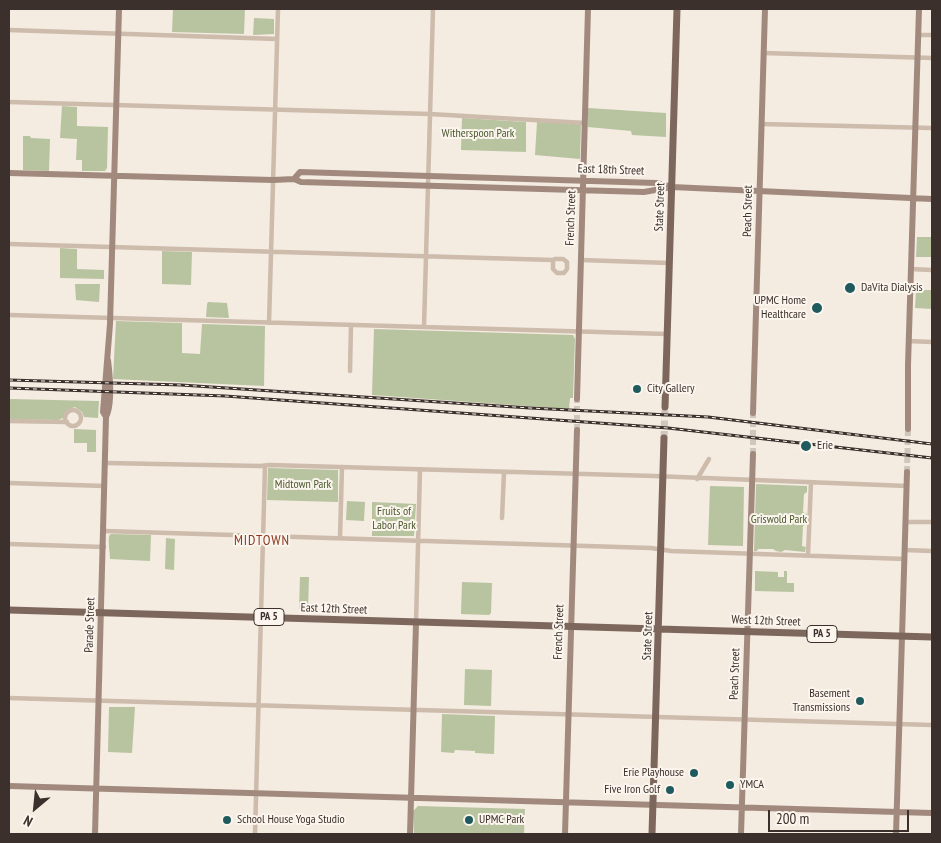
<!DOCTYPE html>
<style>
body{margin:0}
#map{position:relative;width:941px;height:843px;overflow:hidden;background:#f4ebe1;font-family:"PT Sans Narrow",sans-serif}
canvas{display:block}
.frame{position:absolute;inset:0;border:10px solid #3b302b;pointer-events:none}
.north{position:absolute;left:10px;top:783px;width:50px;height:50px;-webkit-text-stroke:4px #fbf5ee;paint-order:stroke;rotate:208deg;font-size:14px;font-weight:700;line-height:20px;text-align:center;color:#3b302b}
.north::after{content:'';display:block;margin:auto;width:18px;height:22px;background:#3b302b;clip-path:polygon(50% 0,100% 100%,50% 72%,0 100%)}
.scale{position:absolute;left:768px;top:810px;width:141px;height:22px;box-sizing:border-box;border:2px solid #3b302b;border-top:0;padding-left:6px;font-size:15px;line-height:18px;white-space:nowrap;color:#3b302b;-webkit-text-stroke:4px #fbf5ee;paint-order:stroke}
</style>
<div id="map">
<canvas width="941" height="843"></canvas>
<div class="frame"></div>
<div class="north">N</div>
<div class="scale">200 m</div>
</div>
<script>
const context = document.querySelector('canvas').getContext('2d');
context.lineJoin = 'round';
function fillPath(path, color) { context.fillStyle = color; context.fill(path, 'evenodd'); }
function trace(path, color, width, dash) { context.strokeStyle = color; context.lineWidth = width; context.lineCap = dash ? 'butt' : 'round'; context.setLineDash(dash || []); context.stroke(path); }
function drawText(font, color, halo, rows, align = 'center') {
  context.font = font + ' "PT Sans Narrow",sans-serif'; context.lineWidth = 4; context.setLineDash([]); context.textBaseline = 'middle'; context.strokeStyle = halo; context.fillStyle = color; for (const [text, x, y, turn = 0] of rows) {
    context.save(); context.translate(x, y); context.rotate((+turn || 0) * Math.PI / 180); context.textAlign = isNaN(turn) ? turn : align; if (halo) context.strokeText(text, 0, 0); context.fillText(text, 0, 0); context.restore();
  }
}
fillPath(new Path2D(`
 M173,9H245L244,34L172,32Z
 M254,18L274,19V34L253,35Z
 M62,106L77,107V126L108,127L107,168L105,171H82V160H76L77,139L60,138Z
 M588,108L666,113V137L632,135L631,131L588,127Z
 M462,118L526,122V152L461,150Z
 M537,122L581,124L580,159L535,155Z
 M23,136H30L31,138L50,139L49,171L23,170Z
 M917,237H932V257H916Z
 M60,248L77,249V269L104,270V279L60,278Z
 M162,251L192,252L191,285L162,284Z
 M75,284H100L99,302L76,300Z
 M916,290H932V309L915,308Z
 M208,302L227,303L229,318L206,317L207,304Z
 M116,321L182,323V353L200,354L202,324L265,326L264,386L113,379Z
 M374,329L573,335L575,339L573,398H570L569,409L372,395Z
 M9,399L99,401L98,418L84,417L82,412L75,407L67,410L63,418L58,420L9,419Z
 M74,429L96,430V452H87V443H74Z
 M268,468L338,470V502L267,500Z
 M756,484L807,486V492L804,494L803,512L807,514V524L803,526L802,546L806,547L805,552L785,550L781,552L776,551L773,549H758L757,551H754Z
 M710,486L744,487L743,546L708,545Z
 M347,501L365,502L364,521L346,520Z
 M372,502L416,504L414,536H372Z
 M111,534L151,535L150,561L110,559C110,551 108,544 109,536Z
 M166,538L175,539L174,570L165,569Z
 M755,571L778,572V577H784V571H787V583H794V592L755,591Z
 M300,577H309L308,609H299Z
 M462,582L492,583L491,613L489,615L461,614Z
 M465,669L492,670L491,706L464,705Z
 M109,707H135L132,753L108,752Z
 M442,714L495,716L494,754L475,753V751L455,750L454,753L441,752Z
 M418,806L525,809L524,834H414L413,811Z`), '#b8c4a0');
trace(new Path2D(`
 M577,430V399
 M753,454V413
 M907,472L908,429`), '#cfc6bd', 6, [6, 3]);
trace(new Path2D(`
 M664,438L665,407`), '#cfc6bd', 7, [7, 3.5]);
trace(new Path2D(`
 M9,30L277,39
 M918,35H932
 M763,53L932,58
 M9,102L430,114L585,123
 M761,124L932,128
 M9,244L553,260
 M555,259H563L567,262V269L564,273H557L553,269V260Z
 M581,260L669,263
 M911,269L932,270
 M9,315L667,334
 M269,323L278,9
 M424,327L433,9
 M908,341L932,342
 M350,371L351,325
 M65 418a8 8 0 1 1 16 0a8 8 0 1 1-16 0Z
 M9,421L67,422
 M106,463L260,466L270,465L654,476L907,486
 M697,479L709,459
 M9,483L105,486
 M502,518L504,472
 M906,522H932
 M104,531L651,548L671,551L905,559
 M340,538L342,467
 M9,544L104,547
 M905,550L932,551
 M808,555L811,482
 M416,623L420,469
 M9,698L932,725
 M255,834L265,466`), '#cdbbac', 4.5);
trace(new Path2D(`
 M9,173L273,180L294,179L301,182L644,192L672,187
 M294,179L300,172L656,183L672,187L932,199
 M577,399L588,9
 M753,413L765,9
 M106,417L103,412L110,324L119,9
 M908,429V365L919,9
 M9,786L932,813
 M95,834L106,417C113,403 110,376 108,360
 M410,834L416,623
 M565,834L577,430
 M741,834L753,454
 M896,834L907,472`), '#a18a7d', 6);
trace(new Path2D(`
 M665,407L677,9
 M9,610L932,637
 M652,834L664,438`), '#7d675c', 7);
const rail = new Path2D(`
 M9,380L181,385L530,408L708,417L932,444
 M9,388L225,396L668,428L932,458`);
trace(rail, '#3b302b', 3);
trace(rail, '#fbf5ee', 1, [4]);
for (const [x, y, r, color] of [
 [850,288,6,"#1f5a5e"],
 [817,308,6,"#1f5a5e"],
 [637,389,5,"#1f5a5e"],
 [806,446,6,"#1f5a5e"],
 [860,701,5,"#1f5a5e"],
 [694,773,5,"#1f5a5e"],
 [730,785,5,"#1f5a5e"],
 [670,790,5,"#1f5a5e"],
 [227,820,5,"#1f5a5e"],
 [469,820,5,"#1f5a5e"]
]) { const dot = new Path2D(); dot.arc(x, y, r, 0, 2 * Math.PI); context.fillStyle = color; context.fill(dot); trace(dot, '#fbf5ee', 2); }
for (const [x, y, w] of [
 [269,617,30],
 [822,634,30]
]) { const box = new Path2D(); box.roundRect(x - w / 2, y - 8.5, w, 17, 4); context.fillStyle = '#fbf5ee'; context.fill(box); trace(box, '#3b302b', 1); }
drawText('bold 11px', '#3b302b', null, [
 ["PA 5",269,617],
 ["PA 5",822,634]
]);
drawText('12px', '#4a5a2e', '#fbf5ee', [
 ["Witherspoon Park",478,134],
 ["Midtown Park",303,485],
 ["Fruits of",394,512],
 ["Labor Park",394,526],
 ["Griswold Park",779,520]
]);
drawText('12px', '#3b302b', '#fbf5ee', [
 ["East 18th Street",611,170,2],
 ["State Street",660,207,-88],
 ["Peach Street",748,211,-89],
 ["French Street",571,218,-88],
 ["East 12th Street",334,609,2],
 ["West 12th Street",766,621,2],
 ["Parade Street",90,625,-88],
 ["French Street",559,632,-88],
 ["State Street",648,636,-88],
 ["Peach Street",735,674,-88]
]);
drawText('12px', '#3b302b', '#fbf5ee', [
 ["DaVita Dialysis",861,288],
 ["UPMC Home",806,301,"right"],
 ["Healthcare",806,315,"right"],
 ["City Gallery",647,389],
 ["Erie",817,446],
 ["Basement",850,694,"right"],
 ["Transmissions",850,708,"right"],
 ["Erie Playhouse",684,773,"right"],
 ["YMCA",740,785],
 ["Five Iron Golf",660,790,"right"],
 ["School House Yoga Studio",237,820],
 ["UPMC Park",479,820]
], 'left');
context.letterSpacing = '1px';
drawText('14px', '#8c3b22', '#fbf5ee', [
 ["MIDTOWN",262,541]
]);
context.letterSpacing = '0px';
</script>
